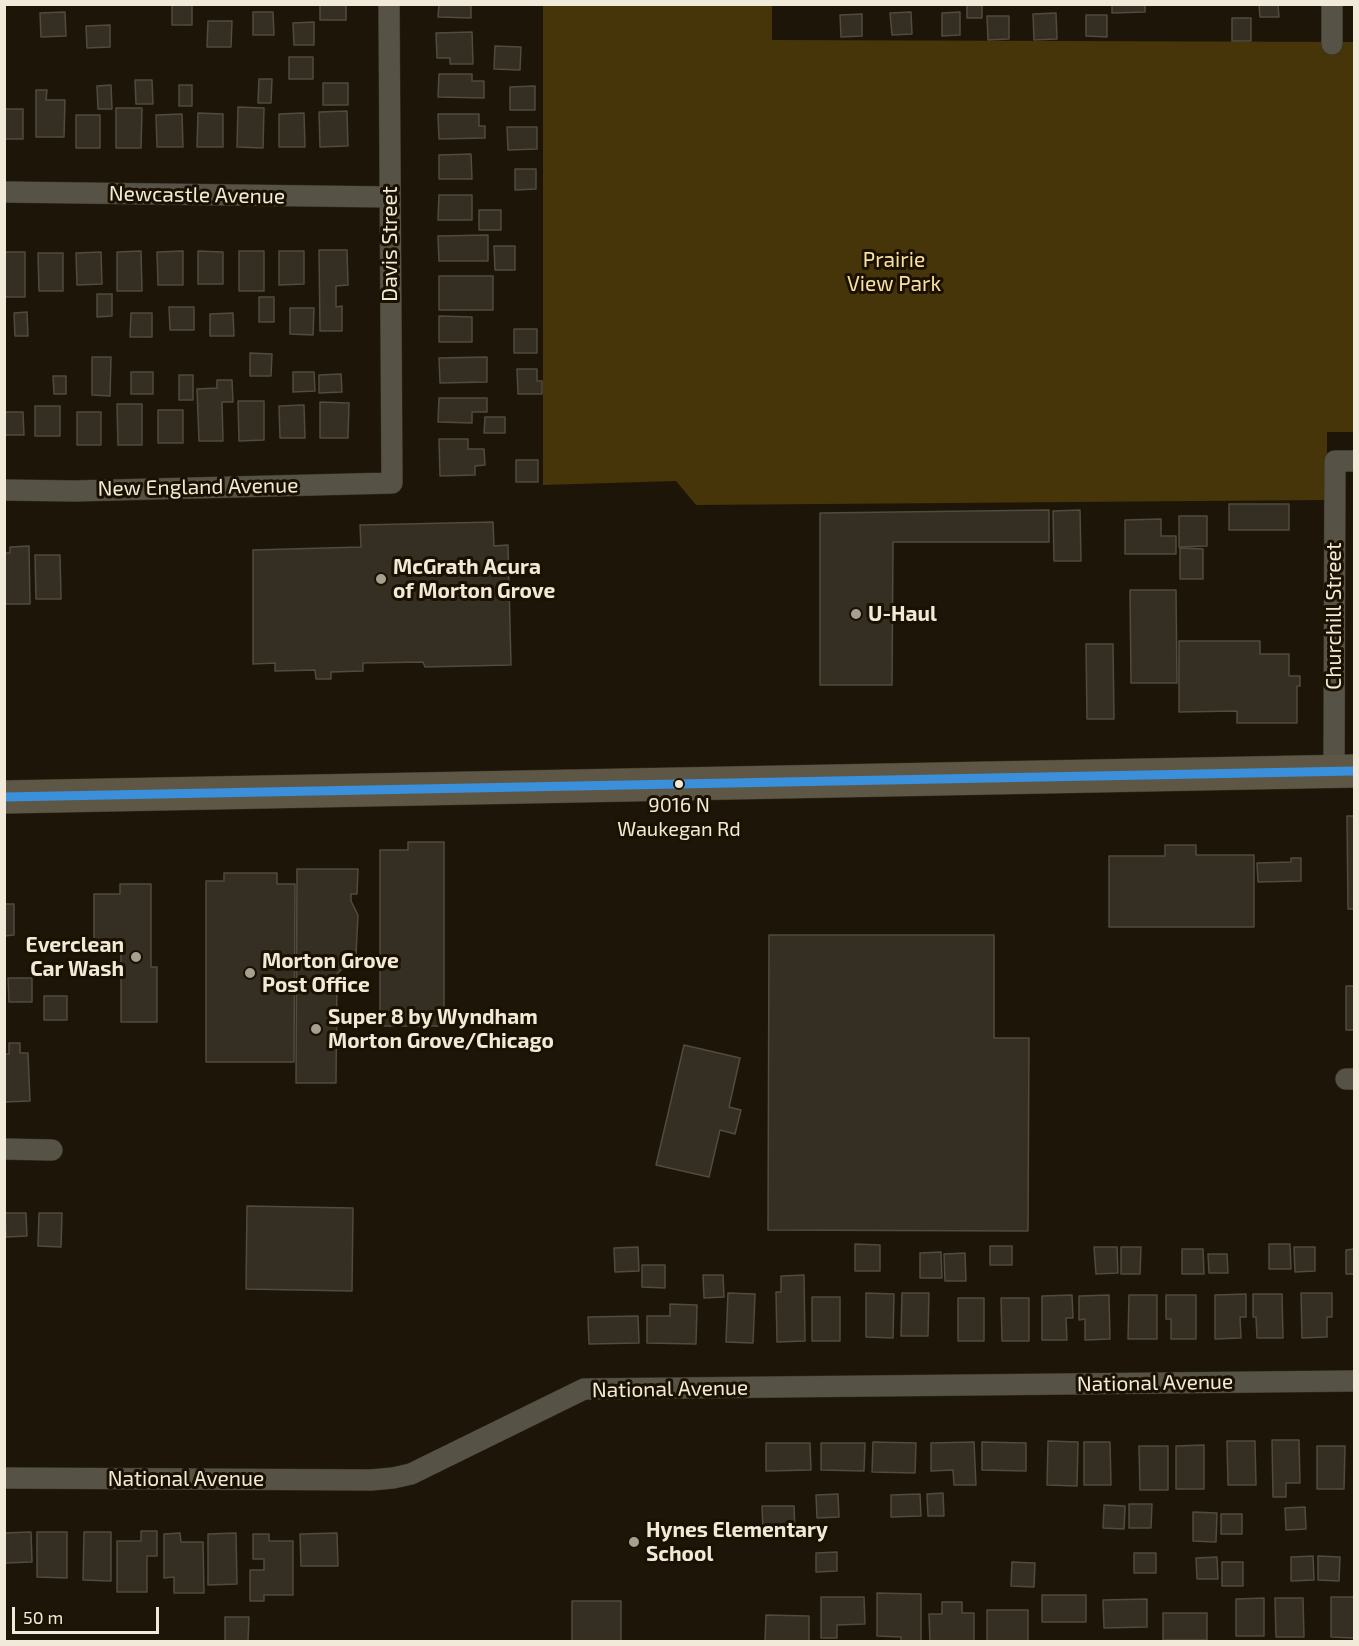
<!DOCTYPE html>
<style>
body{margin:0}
#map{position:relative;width:1359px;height:1646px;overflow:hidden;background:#1d1608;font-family:"Exo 2",sans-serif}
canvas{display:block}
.frame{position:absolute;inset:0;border:6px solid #f2ead9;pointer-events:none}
.scale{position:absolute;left:12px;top:1607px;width:147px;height:27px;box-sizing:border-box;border:3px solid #f2ead9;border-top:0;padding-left:8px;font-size:18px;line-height:21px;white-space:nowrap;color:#f2ead9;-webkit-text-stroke:4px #1a1100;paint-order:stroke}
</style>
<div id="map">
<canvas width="1359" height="1646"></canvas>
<div class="frame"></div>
<div class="scale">50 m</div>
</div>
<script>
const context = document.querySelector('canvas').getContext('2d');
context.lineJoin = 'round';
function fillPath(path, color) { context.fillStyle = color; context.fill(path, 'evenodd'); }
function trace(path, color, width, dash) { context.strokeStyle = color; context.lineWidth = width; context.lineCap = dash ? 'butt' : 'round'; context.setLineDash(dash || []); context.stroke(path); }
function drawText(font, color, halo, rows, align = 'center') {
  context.font = font + ' "Exo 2",sans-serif'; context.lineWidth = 6; context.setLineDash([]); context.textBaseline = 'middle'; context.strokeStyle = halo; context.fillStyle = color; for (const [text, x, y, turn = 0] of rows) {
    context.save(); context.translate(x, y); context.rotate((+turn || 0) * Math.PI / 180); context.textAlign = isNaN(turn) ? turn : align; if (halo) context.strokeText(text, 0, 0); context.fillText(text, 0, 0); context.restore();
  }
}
fillPath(new Path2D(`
 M543,5H772V40L1354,42V432H1327V500L696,505L676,481L543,485Z`), '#453508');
const building = new Path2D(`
 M172,4H192V25H172Z
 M320,4H346V20H320Z
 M439,4H471V18L438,17Z
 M967,4H982V18H967Z
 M1112,4H1145V12L1112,13Z
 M1259,4H1292V5H1278L1279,17H1260Z
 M65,12L66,36L41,37L40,13Z
 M253,12H273L274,35H253Z
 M911,12L912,34L892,35L890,13Z
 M960,12V35L942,36V13Z
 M1056,13L1057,39L1034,40L1033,14Z
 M862,14V36L841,37L840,15Z
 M1086,15H1107V37L1086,36Z
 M987,16H1009V39L988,40Z
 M1232,18H1251V41H1232Z
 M208,21H232L231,47H207Z
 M314,22V45H294L293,23Z
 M110,25V47L87,48L86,26Z
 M472,32L473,64H450V58H437L436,33Z
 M495,46L521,47L520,70L494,69Z
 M289,57H313V79H289Z
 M439,74H472V81H484V98L438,97Z
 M259,79H272L271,103H258Z
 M135,80H152L153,104H136Z
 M323,83H348V105H323Z
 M111,85L112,109H98L97,86Z
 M179,85H192V106H179Z
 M535,86V110H510V87Z
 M36,90H47L46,100H65L64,137H36Z
 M238,107L264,108L263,148L237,147Z
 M116,108H142L141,148H116Z
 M4,109H23V139H5Z
 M347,111L348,146L320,147L319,112Z
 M198,113L223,114V147H197Z
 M304,113L305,147H279V114Z
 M182,114L183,147H157L156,115Z
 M438,114H479V126H485V138L439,139Z
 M76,115H100V148H76Z
 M507,127H537V149L508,150Z
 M471,154L472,179H439V155Z
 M515,169H536V189L515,190Z
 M439,195H472V220H438Z
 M479,210H501V230H479Z
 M488,235V261H439L438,236Z
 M494,246H515V270H495Z
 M319,250H347L348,285L336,286V307L342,306V331H320Z
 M141,251L142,291H117V252Z
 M183,251V285H158L157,252Z
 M198,251L223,252V284H198Z
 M239,251H264V291H239Z
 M279,251H304V284L279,285Z
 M4,252H25V297H4Z
 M101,252L102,284L77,285L76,253Z
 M38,253H63V291H39Z
 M439,276H493V310H439Z
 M97,294H112V316L97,317Z
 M259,297H274V322H259Z
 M169,307H194V330H170Z
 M290,308H314L313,335L290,334Z
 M27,312L28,336H15L14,313Z
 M131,313H152V337H130Z
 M233,313L234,336H210V314Z
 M439,316L472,317V342H439Z
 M514,329H537V353H514Z
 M250,353L272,354L271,376H250Z
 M92,357H111L110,396L92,395Z
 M487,357V382L440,383L439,358Z
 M517,369H537V381H542V394H518Z
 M131,372H153V394H131Z
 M293,372H314L315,391L293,392Z
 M341,374L342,392L319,393V375Z
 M179,375H193V400H179Z
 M53,376H66V394H54Z
 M217,380H232L233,402H222L223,441H199L197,389L217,388Z
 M439,398H487V412H472V423L438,422Z
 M238,401H264V440L239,441Z
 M320,402L349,403L348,438H320Z
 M117,404H142V445H118Z
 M304,405L305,438H280L279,406Z
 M35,406H60V436H35Z
 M158,410H183V443H158Z
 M4,412H23L24,435H4Z
 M77,412H101V445H77Z
 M485,417H505V433H484Z
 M439,439H468V449H484L485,465L475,466V475L440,476Z
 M516,460H538V482H516Z
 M1229,504H1289V530H1229Z
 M1049,510V542H893L892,685H820V513Z
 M1080,510L1081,561H1054L1053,511Z
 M1179,516H1207V546L1179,547Z
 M1161,519V536H1176V554H1125V520Z
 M493,522L494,546L508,545L511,665L425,667L423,662L363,663V671L331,672V679H316L315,670L275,671V663L253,664V550L361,547L360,525Z
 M29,546L30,604H4V553H10V547Z
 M1180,548L1203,549V579H1180Z
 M35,555H60L61,599H36Z
 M1130,590H1176L1177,683H1131Z
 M1179,641H1260V654H1289V676H1300V686H1297V723H1237V711L1179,712Z
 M1086,644H1113L1114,719H1087Z
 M1347,816H1354V909H1348Z
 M408,842H444V1026H380V850H408Z
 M1165,845H1196V855H1254V927H1109V856H1165Z
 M1291,858H1301V881L1258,882L1257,863L1291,862Z
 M297,869H358L357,894H351V901L358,915L356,955L337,974L336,1083H296Z
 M224,873H277V884H295L294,1062H206V881H224Z
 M120,884H151V967H157V1022H121V948H94V894H120Z
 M4,904H14V935L4,936Z
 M769,935H994V1038H1029L1028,1231L768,1230Z
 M8,978H32V1002H9Z
 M1346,986H1354V1030H1346Z
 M44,996H67V1020H44Z
 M9,1043H20V1053H28L30,1101L4,1102V1054H9Z
 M684,1045L740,1058L729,1107L741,1110L735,1134L720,1130L709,1177L656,1165Z
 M247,1206L353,1208L352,1291L246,1289Z
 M5,1213H26L27,1236L6,1237Z
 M39,1213H62L61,1247L38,1246Z
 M855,1244L880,1245V1271H855Z
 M1269,1244H1290L1291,1269H1269Z
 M990,1246H1012V1265H990Z
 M638,1247L639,1271L615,1272L614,1248Z
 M1094,1247H1117L1118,1273L1096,1274Z
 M1121,1247H1141L1140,1274H1121Z
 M1294,1247H1315V1271L1295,1272Z
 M1182,1249H1203L1204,1274H1182Z
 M1354,1249V1274H1346V1250Z
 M941,1252L942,1278H920V1253Z
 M965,1253L966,1281H945L944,1254Z
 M1208,1254H1227L1228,1273H1209Z
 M642,1265H665V1288L642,1287Z
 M703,1275H723L724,1297L704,1298Z
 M804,1275L805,1341L777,1342L776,1292H781V1276Z
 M728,1293L755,1294L753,1343L726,1342Z
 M866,1293L894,1294L893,1338L866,1337Z
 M902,1293H929L928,1336H901Z
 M1301,1293H1332V1317H1327V1337L1302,1338Z
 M1246,1294V1317H1240L1241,1338L1215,1339V1295Z
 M1253,1294H1282L1283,1338H1257L1256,1317H1253Z
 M1072,1295L1073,1318H1066L1067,1340H1042V1296Z
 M1109,1295L1110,1339L1085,1340V1319L1079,1320V1296Z
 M1129,1295H1157V1339H1128Z
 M1166,1295H1196V1339H1171V1319H1166Z
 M812,1297H840V1341H812Z
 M958,1298H984V1341H958Z
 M1001,1298H1029V1341H1002Z
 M670,1304L697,1305L696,1344L647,1343V1316H670Z
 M638,1316L639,1343L589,1344L588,1317Z
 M1272,1440H1299L1300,1483H1286V1497H1273Z
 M1048,1441L1078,1442L1077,1486L1047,1485Z
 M1227,1441H1255L1256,1485H1228Z
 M873,1442L916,1443L915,1473L872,1472Z
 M974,1442L976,1485H954L953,1470L931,1471V1443Z
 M982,1442L1026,1443V1471L982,1470Z
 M1084,1442H1110L1111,1485H1084Z
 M766,1443H810L811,1470L766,1471Z
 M821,1443H865L864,1471L821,1470Z
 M1204,1445V1489H1176V1446Z
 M1139,1446H1168V1490H1140Z
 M1317,1446H1345L1344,1489H1317Z
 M943,1493L944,1516H928L927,1494Z
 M838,1494L839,1517L817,1518L816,1495Z
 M920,1494L921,1516L891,1517V1495Z
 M1129,1504H1152L1151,1528H1129Z
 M1104,1505L1125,1506L1124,1529L1103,1528Z
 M762,1506H794L795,1531L763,1532Z
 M1305,1507L1306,1529L1286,1530L1285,1508Z
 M1193,1512L1217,1513L1216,1542L1193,1541Z
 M1221,1514H1242V1534H1221Z
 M141,1531H157V1556H147V1592H117V1541H141Z
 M31,1532L32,1562L5,1563L4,1533Z
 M37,1532H67V1578L37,1577Z
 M84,1532H111V1581L83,1580Z
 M180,1533L181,1542H203L204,1593H174V1577L164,1578V1534Z
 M236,1533L237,1584L208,1585V1534Z
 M337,1533L338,1566H301L300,1534Z
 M253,1534H269V1541H293V1595H264V1601H250V1570H264V1559H253Z
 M837,1552V1571L816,1572V1553Z
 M1134,1553H1156V1573H1134Z
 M1313,1556L1314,1580L1291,1581V1557Z
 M1318,1556L1340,1557L1339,1581L1318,1580Z
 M1217,1557L1218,1579H1197L1196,1558Z
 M1012,1562L1035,1563L1034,1587L1011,1586Z
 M1222,1562H1243V1586H1222Z
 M877,1593L921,1594V1642H901V1637L877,1636Z
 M1042,1595H1086V1622H1042Z
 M821,1597H864L865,1624L837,1625V1638H821Z
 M1331,1597H1354V1638L1331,1637Z
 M1264,1598V1636H1236V1599Z
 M1275,1598H1303L1304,1637H1276Z
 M1147,1599V1627L1104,1628L1103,1600Z
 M572,1601H621V1642H572Z
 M942,1602H962V1613H974V1642H930L929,1614H942Z
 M987,1610H1028V1642H987Z
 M1163,1613H1207V1640H1163Z
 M766,1615L809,1616V1642H765Z
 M225,1617H249L248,1642H225Z`);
fillPath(building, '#352f23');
trace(building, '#504b3e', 1.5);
const street = new Path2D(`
 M1332,4V44
 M4,192L390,197
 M4,490L74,491L392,483L389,4
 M1334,772L1335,461H1354
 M1346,1079H1354
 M4,1149L52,1150
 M4,1478L371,1480L393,1478L411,1474L584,1389L1354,1381`);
const primary = new Path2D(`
 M4,797L1354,771`);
trace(street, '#363028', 22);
trace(primary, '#363028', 34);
trace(street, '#565246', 21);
trace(primary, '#5e5746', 33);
trace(new Path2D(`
 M4,797L1354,771`), '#3a90db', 9);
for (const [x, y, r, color] of [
 [381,579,6,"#a7a090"],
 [856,614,6,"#a7a090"],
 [679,784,5,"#f2ead9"],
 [136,957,6,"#a7a090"],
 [250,973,6,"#a7a090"],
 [316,1029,6,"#a7a090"],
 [634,1542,6,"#a7a090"]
]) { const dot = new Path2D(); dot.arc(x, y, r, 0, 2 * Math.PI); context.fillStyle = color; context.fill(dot); trace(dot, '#1a1100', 2); }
drawText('20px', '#f2ead9', '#1a1100', [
 ["9016 N",679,805],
 ["Waukegan Rd",679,829]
]);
drawText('21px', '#f2ead9', '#1a1100', [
 ["Newcastle Avenue",197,195,1],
 ["Davis Street",390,244,-90],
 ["New England Avenue",198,487,-1],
 ["Churchill Street",1334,616,-90],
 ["National Avenue",1155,1383,-1],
 ["National Avenue",670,1389,-1],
 ["National Avenue",186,1479]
]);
drawText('21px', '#fae1a2', '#1a1100', [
 ["Prairie",894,260],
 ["View Park",894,284]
]);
drawText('bold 21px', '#f2ead9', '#1a1100', [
 ["McGrath Acura",393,567],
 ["of Morton Grove",393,591],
 ["U-Haul",868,614],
 ["Everclean",124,945,"right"],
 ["Car Wash",124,969,"right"],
 ["Morton Grove",262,961],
 ["Post Office",262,985],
 ["Super 8 by Wyndham",328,1017],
 ["Morton Grove/Chicago",328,1041],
 ["Hynes Elementary",646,1530],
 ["School",646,1554]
], 'left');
</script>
